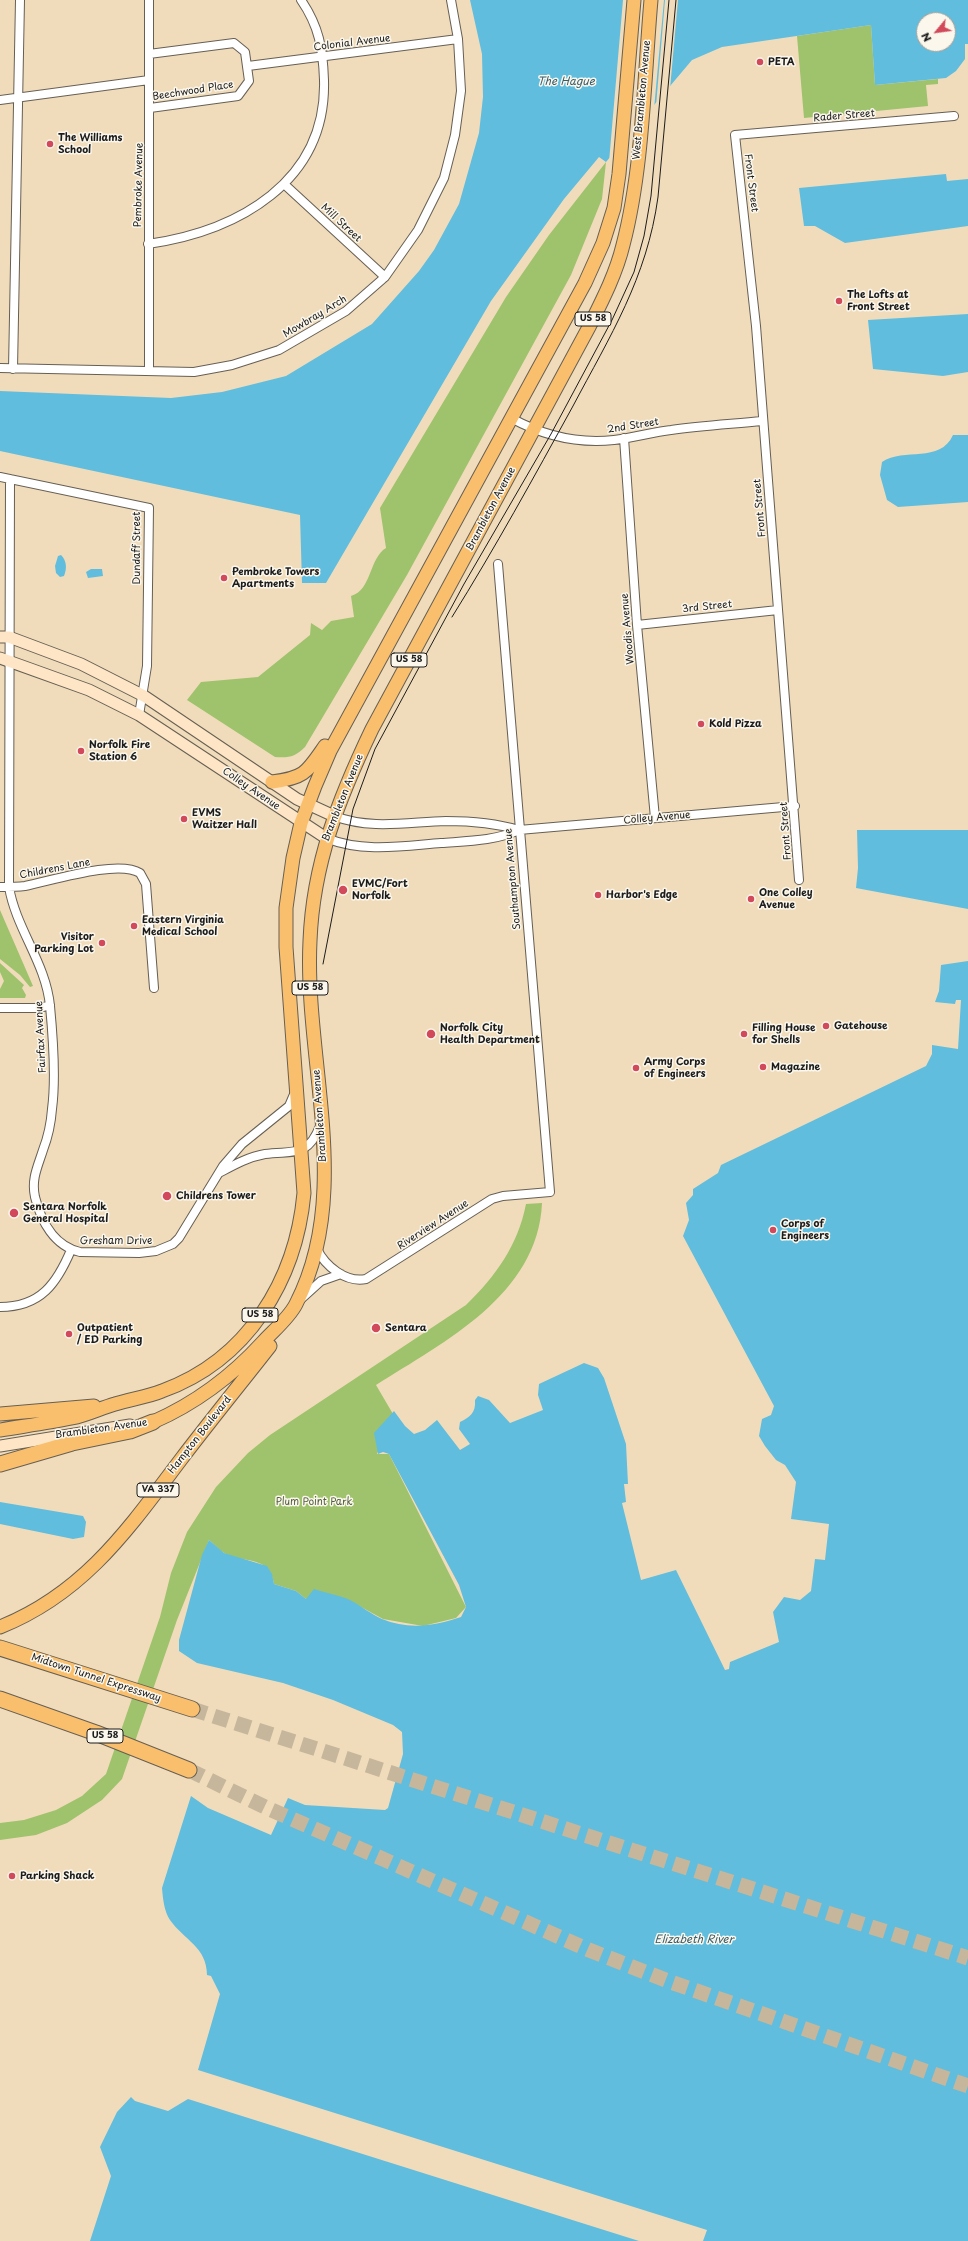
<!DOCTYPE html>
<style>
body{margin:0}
#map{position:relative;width:968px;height:2241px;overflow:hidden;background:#f0dcbb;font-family:"Playpen Sans",sans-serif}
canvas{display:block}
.north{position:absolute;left:916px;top:12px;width:40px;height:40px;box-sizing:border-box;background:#fbf7ec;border:1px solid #a29f99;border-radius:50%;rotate:241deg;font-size:11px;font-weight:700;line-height:16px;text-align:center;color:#1c1c1c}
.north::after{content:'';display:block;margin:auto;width:14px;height:18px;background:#d1495b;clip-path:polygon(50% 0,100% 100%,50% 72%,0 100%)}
</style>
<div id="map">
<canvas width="968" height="2241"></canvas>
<div class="north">N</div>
</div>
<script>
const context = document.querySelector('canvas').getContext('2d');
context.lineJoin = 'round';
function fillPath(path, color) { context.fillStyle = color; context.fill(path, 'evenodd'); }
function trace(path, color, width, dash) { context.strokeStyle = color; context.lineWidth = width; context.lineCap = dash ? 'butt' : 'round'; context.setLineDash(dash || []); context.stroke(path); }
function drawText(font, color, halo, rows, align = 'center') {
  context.font = font + ' "Playpen Sans",sans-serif'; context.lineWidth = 3; context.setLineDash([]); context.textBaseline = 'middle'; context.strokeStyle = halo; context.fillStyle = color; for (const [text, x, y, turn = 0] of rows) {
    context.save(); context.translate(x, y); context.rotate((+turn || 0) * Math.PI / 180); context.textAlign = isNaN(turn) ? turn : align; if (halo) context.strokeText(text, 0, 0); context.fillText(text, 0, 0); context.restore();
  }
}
fillPath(new Path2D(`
 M871,25L875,85L938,79V84L926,85L928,106L804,118L797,36Z
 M606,162L602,199L571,275L407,575L305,747C295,757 289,758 275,757L187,700L201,682L258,677L310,635L311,623L322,630L331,621L354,617L351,596C372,590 369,558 386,548L380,508L506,297L549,235Z
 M0,910L33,986L30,987L20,975L0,959Z
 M0,963L24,985L22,988L26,995L25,998H0V989L4,981L0,972Z
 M542,1203C538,1295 444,1342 376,1385L393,1414L377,1454H389L466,1607L456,1618L423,1626L383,1619L352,1602L306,1599L296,1591L274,1584C270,1555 245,1564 224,1553C219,1550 214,1544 209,1540L177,1620L122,1779L102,1800L67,1823L36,1835L0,1840V1823L24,1820L56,1810L82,1796L106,1774L160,1617L171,1573L187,1532L216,1487L248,1453L270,1435L466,1305C496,1276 518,1245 526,1204Z`), '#9fc26c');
fillPath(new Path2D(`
 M470,0H968V44H965V59L956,71L946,78L875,85L871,25L722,47L692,60L606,162L599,157L564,199L491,301L326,583H302L300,515L0,451V391L171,398L222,392L286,376L372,324L419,271L434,250L459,204L479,133L483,97L482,54ZM924,20H948V44H924Z
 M946,174L947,181L968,179V226L845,243L815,226H804L799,188Z
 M968,314V372L943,376L873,369L868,320Z
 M953,435H968V502L898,507L887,500L880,475L882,462C904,447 940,464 953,435Z
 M61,555C67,561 67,569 64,576L60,577L56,573L55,566L58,556Z
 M91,569H102L103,576L88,578L86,572Z
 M857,830H968V909L856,888L858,868Z
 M968,961V2241H703L707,2230L198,2070L220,1994L211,1976L207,1975C207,1947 184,1940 170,1920C164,1911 163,1899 162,1888L191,1796L208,1808L271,1835L288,1798L305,1805L385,1810L388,1808L403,1754L402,1732L393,1725L333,1700L283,1683L197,1663L179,1651V1640L202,1555L209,1540L224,1553L267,1566L272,1574L274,1584L296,1591L306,1599L314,1589C326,1593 339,1595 350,1600C361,1606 371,1614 382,1619C408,1630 435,1626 461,1617L466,1607L459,1585L389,1454L383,1452L378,1454L374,1433L394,1411L405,1426L414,1434L425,1430L437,1420L460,1450L470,1444L459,1429L460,1422C470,1417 476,1413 475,1400L478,1396L489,1400L510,1423L543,1410L538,1395L539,1384L584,1363L598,1368L604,1378L626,1444L628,1484H624L626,1502L622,1503L641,1580L676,1570L725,1670L729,1669L730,1662L779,1642L773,1612L784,1597L800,1600L811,1591L815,1559L825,1560L829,1524L791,1519L796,1482L785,1465L776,1460L765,1446L759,1436L762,1419L771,1415L774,1406L683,1236L689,1220L686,1203L693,1195V1189L718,1173L721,1165L926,1066L932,1054V1045L958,1049L961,1000H956L955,1004L935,1002L939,991L941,965Z
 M0,1502L83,1516L86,1522L84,1537L73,1539L0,1524Z
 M131,2097L135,2101L168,2111L188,2099L639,2241H90L111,2176L100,2147L117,2112Z`), '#60bdde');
fillPath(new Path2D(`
 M623,0H664L654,109L609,162Z
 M665,0H678L670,89L656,106Z`), '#f0dcbb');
trace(new Path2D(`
 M192,1709L968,1958
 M189,1770L265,1807L589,1950L668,1981L968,2086`), '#c6b69b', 15, [15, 8]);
const street = new Path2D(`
 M149,0V371
 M149,54L234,43L245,52L249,81L238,96L150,108
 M248,66L458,39
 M0,100L149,80
 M284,184L385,277
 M148,244C238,231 327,182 324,80C323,49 319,26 301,0
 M0,368L194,372L232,365L279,350L346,311L385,277L418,230L444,178L455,135L461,91L458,39L451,0
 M13,369L20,0
 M511,418C542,435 577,444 614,440C633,438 652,432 671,430C701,426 732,424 762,421
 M624,438L637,625L655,818
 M0,477L149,508L147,666L139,715
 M10,479L9,887C16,929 46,963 50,1006C53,1037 56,1079 52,1109C51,1123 48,1137 43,1150C38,1166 31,1179 35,1197C41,1221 54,1246 80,1252L139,1253L156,1251L173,1244L179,1238L223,1166L242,1144L289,1106L295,1092
 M637,625L778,610
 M334,816C371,830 408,822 446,821C471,821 495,823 519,830L795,806
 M326,838C363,853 403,846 441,843C467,841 495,841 519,830
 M799,880L756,326L735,135L954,116
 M0,887C8,887 17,887 25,886C51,881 118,859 140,873L146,884L154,988
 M0,1008H40L50,1005
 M219,1173C234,1165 248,1157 265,1154C292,1150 307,1159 320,1126
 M317,1249C325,1266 346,1283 366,1279L492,1199L503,1196L550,1192L498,564
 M300,1300L321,1281L341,1274
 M0,1307C41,1307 57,1283 71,1250`);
const secondary = new Path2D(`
 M0,637H9L81,664L144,696L297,799L334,816
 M0,658L89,690L139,715L326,838
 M0,1446L130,1425`);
const primary = new Path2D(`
 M272,782C305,778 307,772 325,746
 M0,1414L94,1406
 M153,1422C194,1404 232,1376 263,1342C273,1331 289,1318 296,1304C354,1192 304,1060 310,941C313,863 339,798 372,729L589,327C602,301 616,274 623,245C643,169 644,79 651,0
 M0,1430C24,1426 48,1423 72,1418C87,1415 101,1408 115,1404C131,1399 147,1397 162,1391C248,1360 296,1280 304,1193L286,947V908L293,858L301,823L315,786L330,751L585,283L603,243L614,208L619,174L634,0
 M0,1627C85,1593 129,1528 182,1458C211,1420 241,1383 270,1346`);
const highway = new Path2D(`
 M0,1464L72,1443L130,1431L153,1422
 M0,1648L192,1709
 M0,1699L96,1733L189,1770`);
trace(street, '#665f54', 10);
trace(secondary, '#665f54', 13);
trace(primary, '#665f54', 15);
trace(highway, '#665f54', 17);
trace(street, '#fff', 8);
trace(secondary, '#fde5c5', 11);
trace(primary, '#f9bf6d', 13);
trace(highway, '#f9bf6d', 15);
trace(new Path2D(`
 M452,617C495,548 534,477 573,406C610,336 647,278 658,197L676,0
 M323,964L353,809L375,749L464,584L551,434L612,320L634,272L644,236L651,196L669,0`), '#1c1c1c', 1);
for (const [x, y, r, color] of [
 [760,62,4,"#d1495b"],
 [50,144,4,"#d1495b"],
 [839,301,4,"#d1495b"],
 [224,578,4,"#d1495b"],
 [701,724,4,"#d1495b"],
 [81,751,4,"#d1495b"],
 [184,819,4,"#d1495b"],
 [343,890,5,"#d1495b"],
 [598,895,4,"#d1495b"],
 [751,899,4,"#d1495b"],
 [134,926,4,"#d1495b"],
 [102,943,4,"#d1495b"],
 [826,1026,4,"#d1495b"],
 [431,1034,5,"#d1495b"],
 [744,1034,4,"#d1495b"],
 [763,1067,4,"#d1495b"],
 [636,1068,4,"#d1495b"],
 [167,1196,5,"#d1495b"],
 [14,1213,5,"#d1495b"],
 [773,1230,4,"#d1495b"],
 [376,1328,5,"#d1495b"],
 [69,1334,4,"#d1495b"],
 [12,1876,4,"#d1495b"]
]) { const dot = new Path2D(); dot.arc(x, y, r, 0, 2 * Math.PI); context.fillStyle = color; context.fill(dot); trace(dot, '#fbf7ec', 1.5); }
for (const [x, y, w] of [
 [593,319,36],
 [409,660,36],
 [310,988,36],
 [260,1315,36],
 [158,1490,42],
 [105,1736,36]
]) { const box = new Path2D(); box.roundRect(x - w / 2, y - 7, w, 14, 3); context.fillStyle = '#fbf7ec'; context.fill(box); trace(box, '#1c1c1c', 1); }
drawText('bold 9px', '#1c1c1c', null, [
 ["US 58",593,319],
 ["US 58",409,660],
 ["US 58",310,988],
 ["US 58",260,1315],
 ["VA 337",158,1490],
 ["US 58",105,1736]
]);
drawText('10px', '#1c1c1c', '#fbf7ec', [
 ["Colonial Avenue",352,43,-7],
 ["Beechwood Place",193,91,-9],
 ["West Brambleton Avenue",642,100,-85],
 ["Rader Street",844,116,-5],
 ["Front Street",751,183,83],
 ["Pembroke Avenue",139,185,-89],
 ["Mill Street",341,223,43],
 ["Mowbray Arch",315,317,-31],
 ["2nd Street",633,426,-9],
 ["Front Street",760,508,-95],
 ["Brambleton Avenue",491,509,-62],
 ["Dundaff Street",137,548,-90],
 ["3rd Street",707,607,-6],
 ["Woodis Avenue",628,629,-95],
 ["Colley Avenue",251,789,34],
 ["Brambleton Avenue",343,798,-68],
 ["Colley Avenue",657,818,-5],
 ["Front Street",786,831,-94],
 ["Childrens Lane",55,869,-11],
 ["Southampton Avenue",513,879,-95],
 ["Fairfax Avenue",41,1037,-93],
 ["Brambleton Avenue",320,1116,-94],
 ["Riverview Avenue",433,1225,-33],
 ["Gresham Drive",116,1241],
 ["Brambleton Avenue",101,1429,-8],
 ["Hampton Boulevard",200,1435,-52],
 ["Midtown Tunnel Expressway",96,1678,18]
]);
drawText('bold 10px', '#1c1c1c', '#fbf7ec', [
 ["PETA",768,62],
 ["The Williams",58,138],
 ["School",58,150],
 ["The Lofts at",847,295],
 ["Front Street",847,307],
 ["Pembroke Towers",232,572],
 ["Apartments",232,584],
 ["Kold Pizza",709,724],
 ["Norfolk Fire",89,745],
 ["Station 6",89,757],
 ["EVMS",192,813],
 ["Waitzer Hall",192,825],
 ["EVMC/Fort",352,884],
 ["Norfolk",352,896],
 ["One Colley",759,893],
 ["Avenue",759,905],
 ["Harbor's Edge",606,895],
 ["Eastern Virginia",142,920],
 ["Medical School",142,932],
 ["Visitor",94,937,"right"],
 ["Parking Lot",94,949,"right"],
 ["Gatehouse",834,1026],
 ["Norfolk City",440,1028],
 ["Health Department",440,1040],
 ["Filling House",752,1028],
 ["for Shells",752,1040],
 ["Army Corps",644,1062],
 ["of Engineers",644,1074],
 ["Magazine",771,1067],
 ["Childrens Tower",176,1196],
 ["Sentara Norfolk",23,1207],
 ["General Hospital",23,1219],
 ["Corps of",781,1224],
 ["Engineers",781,1236],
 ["Outpatient",77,1328],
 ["/ ED Parking",77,1340],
 ["Sentara",385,1328],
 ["Parking Shack",20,1876]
], 'left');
drawText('10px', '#505e3c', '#fbf7ec', [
 ["Plum Point Park",314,1502]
]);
drawText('italic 11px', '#375c6a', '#fbf7ec', [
 ["The Hague",566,82],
 ["Elizabeth River",694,1940]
]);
</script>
